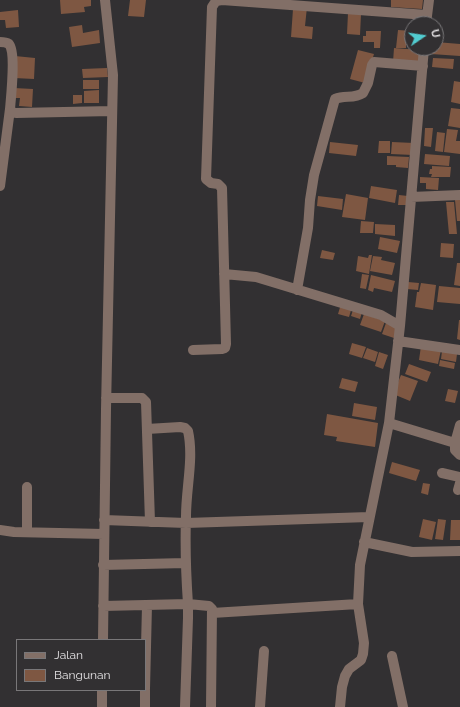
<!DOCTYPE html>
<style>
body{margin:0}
#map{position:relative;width:460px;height:707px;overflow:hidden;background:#323032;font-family:Raleway,sans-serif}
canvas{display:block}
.legend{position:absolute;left:16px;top:639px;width:130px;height:52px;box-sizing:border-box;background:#323032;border:1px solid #797779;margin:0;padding:5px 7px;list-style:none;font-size:12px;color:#e4e2e4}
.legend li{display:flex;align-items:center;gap:8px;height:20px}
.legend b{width:20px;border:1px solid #797779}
.north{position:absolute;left:404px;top:16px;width:40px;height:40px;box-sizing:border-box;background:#323032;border:1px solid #797779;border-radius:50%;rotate:77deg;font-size:11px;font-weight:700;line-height:16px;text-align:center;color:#e4e2e4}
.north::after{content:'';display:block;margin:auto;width:14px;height:18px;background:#52ccd0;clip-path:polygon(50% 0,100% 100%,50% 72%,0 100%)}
</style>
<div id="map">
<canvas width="460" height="707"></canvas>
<ul class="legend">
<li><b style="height:5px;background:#826f67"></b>Jalan</li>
<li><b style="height:11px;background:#7e5742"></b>Bangunan</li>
</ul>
<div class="north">U</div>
</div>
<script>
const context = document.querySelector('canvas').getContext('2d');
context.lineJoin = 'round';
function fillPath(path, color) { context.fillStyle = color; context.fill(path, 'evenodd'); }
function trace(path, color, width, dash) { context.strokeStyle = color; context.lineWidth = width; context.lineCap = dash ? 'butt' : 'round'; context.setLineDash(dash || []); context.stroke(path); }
fillPath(new Path2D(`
 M60,0H91V6L84,7L85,12L61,14Z
 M130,0H146L144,17L128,16Z
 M391,0H423L422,9L391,7Z
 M307,7L305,26L313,27L312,39L291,37L293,9Z
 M18,10L19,27L6,28L5,20H0V12Z
 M348,13L361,14L360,35L347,34Z
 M82,25L83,33L99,30L100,43L72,47L69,27Z
 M398,30L412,31V45H406V48H396Z
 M366,31H381L380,48H374V42H363V36H366Z
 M436,42L460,44V56L431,54V48H436Z
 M394,48L420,50L419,61L393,62Z
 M358,50L374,54L365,83L350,79Z
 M15,56L35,58L34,79L14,78Z
 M433,58L454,59L453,69L432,67Z
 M107,68L108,77L83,78L82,69Z
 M83,80H99V89H83Z
 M454,81L460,82V104L451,102Z
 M14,88L33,89L32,107L19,106L20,98H13Z
 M99,90V103H84V91Z
 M73,95H82V103L73,104Z
 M451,108L460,109V128L448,126Z
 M425,128H433L431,147L424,146Z
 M447,129L458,130L456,141H460V154L444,152Z
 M437,132L445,133L443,152L435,151Z
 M379,141H390V153H378Z
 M330,142L358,145L356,156L329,153Z
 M392,142L414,143L413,155L391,154Z
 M425,154L450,156L449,166L424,164Z
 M387,156L409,157L408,168L396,167V165H387Z
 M432,166L451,167L450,177H431L432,174H429L430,169H432Z
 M420,177L439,178L438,190L426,189V183H420Z
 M371,186L397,190L395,203L369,198Z
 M346,194L368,198L365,220L342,217Z
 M399,195L408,196L407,205H398Z
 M318,196L343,199L342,210L317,206Z
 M455,200H460V221H457Z
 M446,202H454L457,234H449Z
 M361,221L374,222L373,233H360Z
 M375,224L395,225V236L375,234Z
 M380,237L400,241L397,253L378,249Z
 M441,243L454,244L453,258L440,257Z
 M322,250L335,253L333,260L320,258Z
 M369,255H372L369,274L356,271L358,256L368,258Z
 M373,256L382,257L381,260L395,263L392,275L370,271Z
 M457,263H460V286L454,285Z
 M362,274L369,275L366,289L360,288Z
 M371,275L395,281L392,292L374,288L373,292L368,290Z
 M408,282L419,283L418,290L407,289Z
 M421,283L436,285L433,310L415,307L417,292H419Z
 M439,286L460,288V304L437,302Z
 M341,304L352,307L349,317L338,314Z
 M353,310L362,312L360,319L351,316Z
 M364,314L385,321L381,332L360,325Z
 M459,320H460V340L457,339Z
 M386,323L398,327L394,338L382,334Z
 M352,343L366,347L362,358L349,354Z
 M421,346L441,350L438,364L419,360Z
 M367,348L378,352L375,362L363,358Z
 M442,351L457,354L456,362L441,359Z
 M379,352L388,355L383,369L375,366Z
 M440,360L455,363L454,369L439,366Z
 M409,364L431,372L427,382L405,374Z
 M401,375L418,381L410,401L393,394Z
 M342,378L358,382L355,392L339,388Z
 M448,389L458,391L455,403L445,401Z
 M354,403L377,407L375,420L352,416Z
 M327,414L378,423L375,447L336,441L337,437L324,435Z
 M392,462L420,470L416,481L389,473Z
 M423,483L430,484L428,495L421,493Z
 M423,519L436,522L432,540L419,537Z
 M438,519L446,520L443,540L435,539Z
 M451,520H460V540H450Z`), '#7e5742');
trace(new Path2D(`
 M426,24L429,0
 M0,42C3,42 6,42 9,44C16,52 11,97 10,109L12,112L16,113L112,111
 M0,186L10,109
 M411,197L460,195
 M224,274L256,277L381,315L400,326
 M297,290L308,228L310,200L314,175L335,99C345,95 354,99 363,93L368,83L372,65L374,62L423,66
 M398,341L460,350
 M193,350L222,349L225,348L226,344L222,188L218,184L211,183L206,179L212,7L216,1L222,0L427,15
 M106,398H142L146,402L150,522
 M389,423L455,443L460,425
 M147,429L180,427L185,428L188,431C194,458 186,488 186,516C185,545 186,575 188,604L209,606L212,609L211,707
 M455,443V450L460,455
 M442,473L460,477
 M458,490L460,483
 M104,520L186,523L369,517
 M0,530L14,532L104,534
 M27,532V487
 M364,542L412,552L460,551
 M103,565L185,563
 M103,606L188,604V618L185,707
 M212,613L358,604
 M103,640L106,409L113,75L105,0
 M392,656L403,707
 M145,689L147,605
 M102,707V690
 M145,707V690
 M260,707L264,651
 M340,707L342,687L345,676L349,669L361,660L363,654L364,643L358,604L360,565L389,423L400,326L424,48`), '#826f67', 10);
</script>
